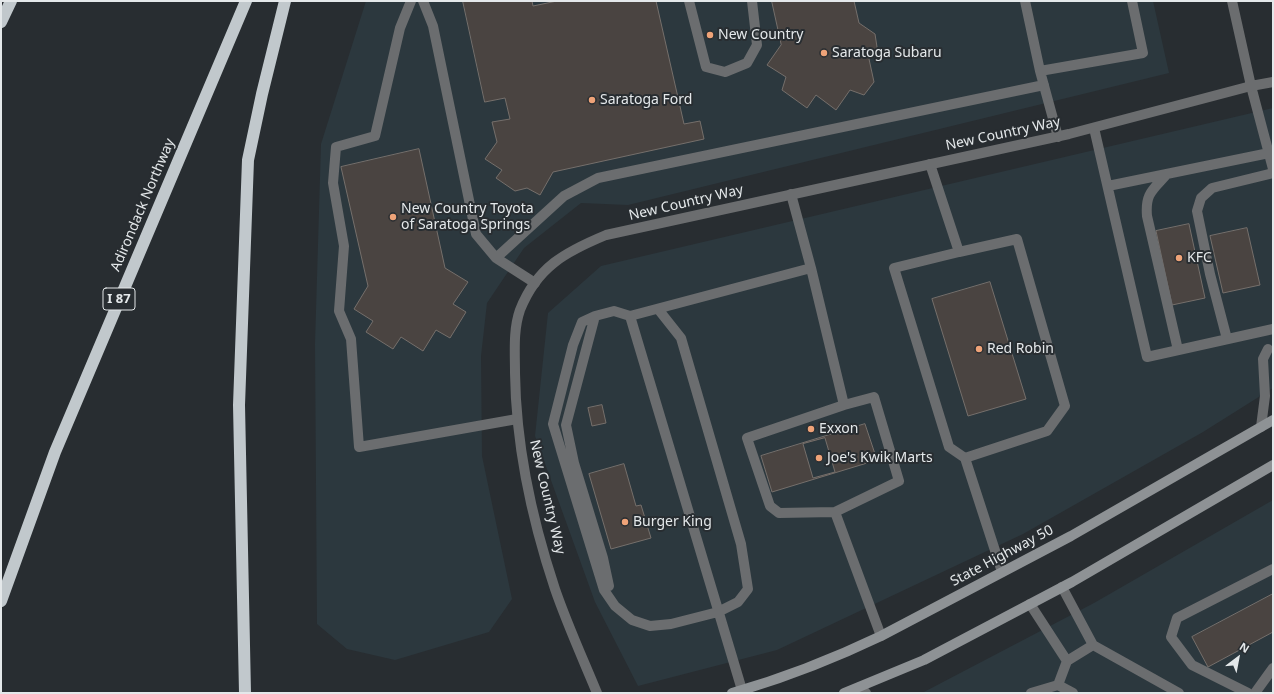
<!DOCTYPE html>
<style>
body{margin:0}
#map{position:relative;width:1274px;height:694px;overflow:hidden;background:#282d31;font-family:"Noto Sans",sans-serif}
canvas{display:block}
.frame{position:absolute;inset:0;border:2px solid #e4e8ea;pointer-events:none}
.north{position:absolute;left:1218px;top:638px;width:40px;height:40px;-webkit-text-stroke:3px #282d31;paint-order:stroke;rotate:32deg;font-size:11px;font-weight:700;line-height:16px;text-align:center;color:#e4e8ea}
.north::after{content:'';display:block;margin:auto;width:14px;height:18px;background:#e4e8ea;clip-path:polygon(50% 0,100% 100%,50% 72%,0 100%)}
</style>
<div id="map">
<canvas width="1274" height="694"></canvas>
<div class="frame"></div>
<div class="north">N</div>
</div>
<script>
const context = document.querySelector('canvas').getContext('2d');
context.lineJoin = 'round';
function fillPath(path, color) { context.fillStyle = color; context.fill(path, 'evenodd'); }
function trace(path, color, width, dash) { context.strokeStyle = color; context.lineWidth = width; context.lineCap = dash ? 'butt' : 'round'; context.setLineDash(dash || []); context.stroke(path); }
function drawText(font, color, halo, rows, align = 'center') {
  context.font = font + ' "Noto Sans",sans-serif'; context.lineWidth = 4; context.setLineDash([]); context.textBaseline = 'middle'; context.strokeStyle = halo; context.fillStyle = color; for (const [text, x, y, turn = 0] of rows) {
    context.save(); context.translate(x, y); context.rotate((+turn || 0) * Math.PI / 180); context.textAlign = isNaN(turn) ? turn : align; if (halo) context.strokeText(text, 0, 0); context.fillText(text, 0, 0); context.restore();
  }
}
fillPath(new Path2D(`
 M366,1H1153L1169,73L628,205L581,203L524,248L487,303L481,356L482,456L512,599L489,632L395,660L347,649L317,624L315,344L321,144Z
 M1273,108V388L1203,432L1023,534L777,650L638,686L595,602L535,436L548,313L601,266Z
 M1273,500V693H922L1094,603Z`), '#2c383e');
const building = new Path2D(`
 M463,1H532L533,6L557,1H656L684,124L700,121L704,139L553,172L540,195L527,188L515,191L496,178L502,170L485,159L497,142L492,122L510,119L505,98L485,102Z
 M772,1H854L859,23L875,34L877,47L869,59L874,82L864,95L850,90L836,110L816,95L807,108L782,90L786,77L767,65L781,45Z
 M419,149L445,268L468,282L453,304L466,312L450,338L436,330L423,351L401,337L393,349L366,332L373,321L354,309L368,286L341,167Z
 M1189,224L1205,298L1172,305L1156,231Z
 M1247,228L1260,285L1223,293L1210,236Z
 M990,282L1026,399L968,416L932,299Z
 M602,405L606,423L592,426L588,408Z
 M865,424L877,460L772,492L761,456Z
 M825,438L835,472L813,478L803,444Z
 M624,464L636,506L641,505L651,538L611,549L589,474Z
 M1273,594V632L1208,667L1192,637Z`);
fillPath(building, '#4a4441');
trace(building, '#756f6b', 1);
trace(new Path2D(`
 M411,1L400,28L375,136L336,147L333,183L344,246L339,311L351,339L359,447L517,419
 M423,1L433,26L476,234L496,258
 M689,1L706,67L725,72L747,63L757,45L752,1
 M1025,1L1040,71
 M1251,86L1273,169
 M1094,128L1147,357L1273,329
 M1058,137L1040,71L1143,53L1132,1
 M930,164L959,252L1017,239L1065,406L1047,431L965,458L1002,572
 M1167,174C1153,190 1145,193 1147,216L1178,350
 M1108,186L1269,153
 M959,252L894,268L949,447L965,458
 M811,268L844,405L874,397L899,481L835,512L881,636
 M535,283L496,258L564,196L598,178L1044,85
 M595,316L566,425L574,463L603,558L609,586
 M630,316L614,311L595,316L582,322L573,345L553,424L604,590L615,606L632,620L650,626L671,624L718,612L738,602L748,589L741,544L681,338L658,309
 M1227,339L1210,274L1197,211L1201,198L1212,188L1273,173
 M1261,427L1265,396L1263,359L1268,349
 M835,512L779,513L770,506L747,438L844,405
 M1030,604L1067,661
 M1093,645L1179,693
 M1058,685L1067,661L1093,645L1062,587
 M860,687L866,693
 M742,690L630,316L811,268L791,194
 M1031,693L1058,685L1073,693
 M1248,693L1192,665L1171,637L1177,618L1273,569
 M1255,693L1273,668`), '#6b6d6f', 10);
trace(new Path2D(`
 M1232,1L1251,86
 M597,693C583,659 567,624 555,589C532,520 516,446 515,373C515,352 513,330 520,310C537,267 565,252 606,235L1069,134L1251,86L1273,82`), '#6b6d6f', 10);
trace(new Path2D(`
 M732,693C781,679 835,658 881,636L1071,536L1273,420
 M844,693L924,660L1072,582L1273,465`), '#8e9295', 10);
trace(new Path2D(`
 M1,22L11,1
 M1,601L55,452L246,1
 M245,693L239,405L248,160L262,94L285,1`), '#c1c8cc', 12);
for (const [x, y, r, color] of [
 [710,35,4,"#efa378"],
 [824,53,4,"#efa378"],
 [592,100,4,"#efa378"],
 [393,217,4,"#efa378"],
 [1179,258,4,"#efa378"],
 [979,349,4,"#efa378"],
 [811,429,4,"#efa378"],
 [819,458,4,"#efa378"],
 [625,522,4,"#efa378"]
]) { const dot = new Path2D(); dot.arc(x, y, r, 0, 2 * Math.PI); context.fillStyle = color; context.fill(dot); trace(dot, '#282d31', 1.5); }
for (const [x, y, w] of [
 [119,299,32]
]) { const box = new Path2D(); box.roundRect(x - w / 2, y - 11, w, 22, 3); context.fillStyle = '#282d31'; context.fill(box); trace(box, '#e4e8ea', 1); }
drawText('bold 13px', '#e4e8ea', null, [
 ["I 87",119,299]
]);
drawText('14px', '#e4e8ea', '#282d31', [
 ["New Country",718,35],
 ["Saratoga Subaru",832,53],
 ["Saratoga Ford",600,100],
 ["New Country Toyota",401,209],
 ["of Saratoga Springs",401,225],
 ["KFC",1187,258],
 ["Red Robin",987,349],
 ["Exxon",819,429],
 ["Joe's Kwik Marts",827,458],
 ["Burger King",633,522]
], 'left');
drawText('14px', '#e4e8ea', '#282d31', [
 ["New Country Way",1003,134,-12],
 ["New Country Way",686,203,-13],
 ["Adirondack Northway",143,205,-67],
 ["New Country Way",547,497,77],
 ["State Highway 50",1002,556,-28]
]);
</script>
